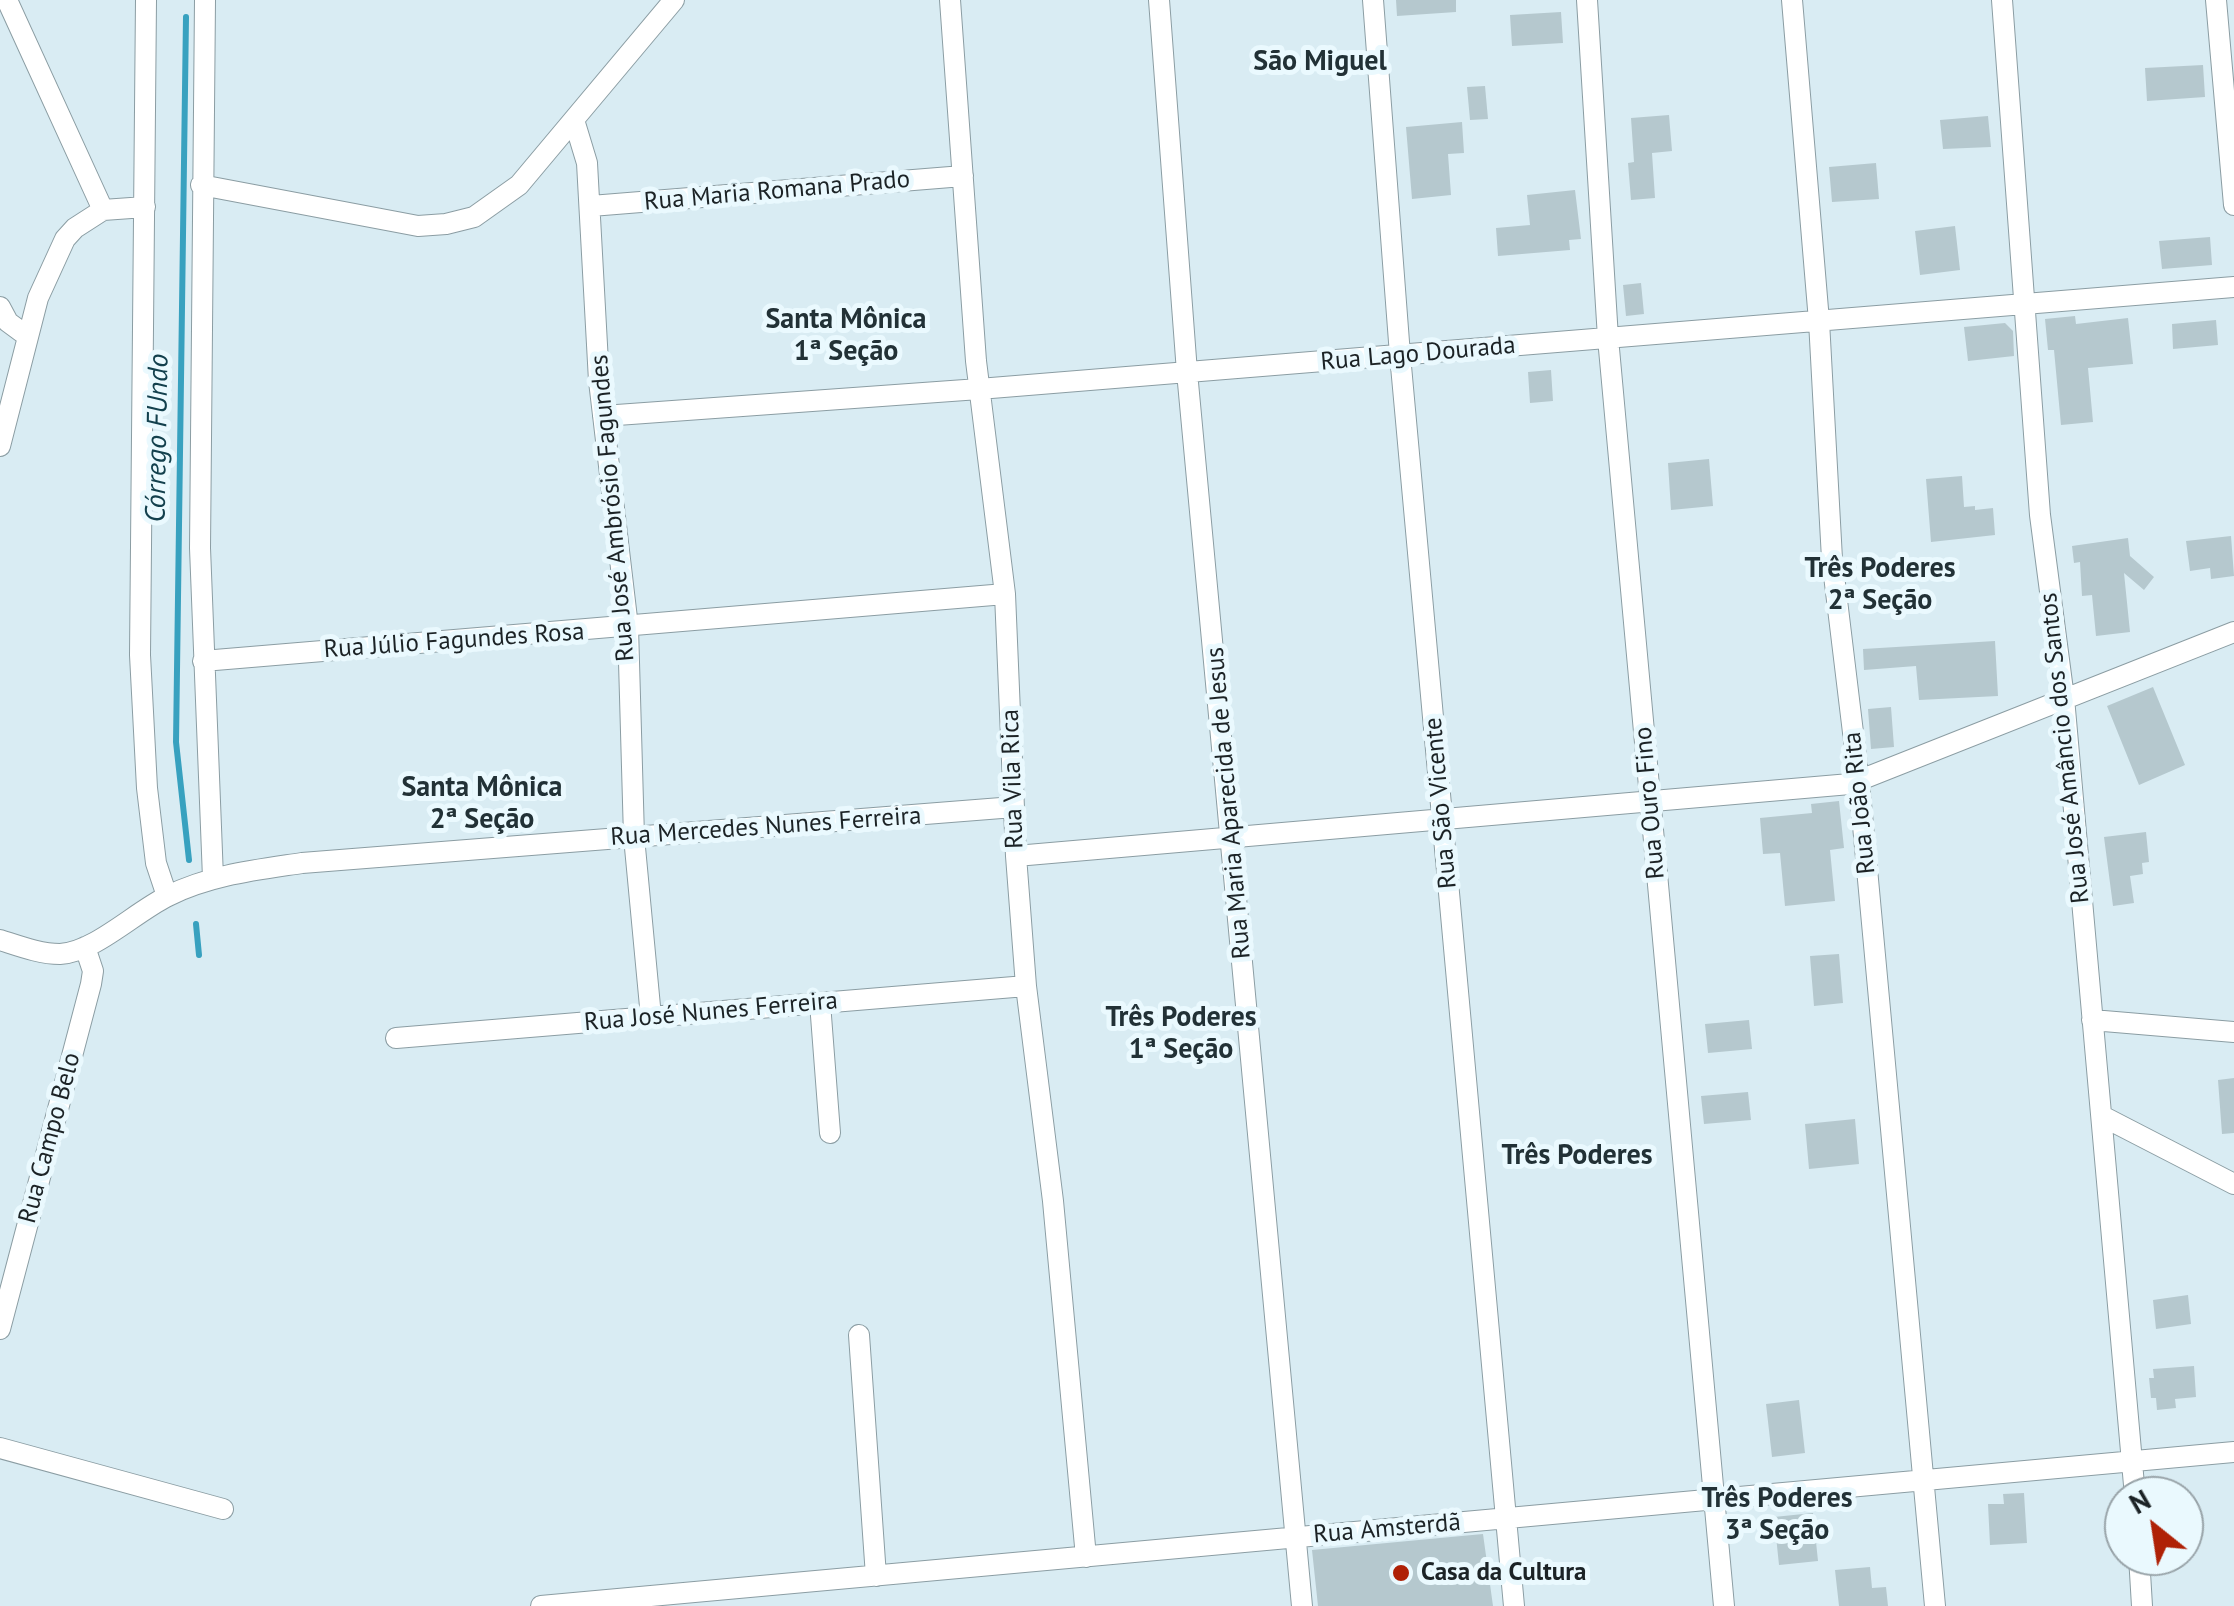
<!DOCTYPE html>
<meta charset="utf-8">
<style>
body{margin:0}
#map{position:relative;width:2234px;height:1606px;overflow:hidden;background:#d9ecf3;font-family:"PT Sans",sans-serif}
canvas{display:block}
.north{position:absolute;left:2104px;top:1476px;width:100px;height:100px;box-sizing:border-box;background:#eaf9fe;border:2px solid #98a3a8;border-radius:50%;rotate:330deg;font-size:28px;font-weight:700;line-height:40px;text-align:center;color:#1c2326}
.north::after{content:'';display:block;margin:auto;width:35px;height:45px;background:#af2106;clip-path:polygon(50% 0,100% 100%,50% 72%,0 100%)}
</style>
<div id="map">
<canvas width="2234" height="1606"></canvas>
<div class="north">N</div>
</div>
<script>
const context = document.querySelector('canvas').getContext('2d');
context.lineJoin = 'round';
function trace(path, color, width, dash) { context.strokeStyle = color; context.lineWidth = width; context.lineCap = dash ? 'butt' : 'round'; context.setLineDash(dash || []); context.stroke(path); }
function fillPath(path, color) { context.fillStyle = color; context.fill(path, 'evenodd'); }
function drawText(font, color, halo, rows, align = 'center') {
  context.font = font + ' "PT Sans",sans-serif'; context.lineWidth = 10; context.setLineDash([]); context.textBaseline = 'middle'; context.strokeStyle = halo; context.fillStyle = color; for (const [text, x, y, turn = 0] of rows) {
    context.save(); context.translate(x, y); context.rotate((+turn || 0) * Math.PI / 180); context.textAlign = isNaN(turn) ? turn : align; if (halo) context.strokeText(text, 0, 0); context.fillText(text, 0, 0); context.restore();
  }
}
trace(new Path2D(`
 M186,17L176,742L189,860
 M196,924L199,955`), '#38a1bf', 6);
fillPath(new Path2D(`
 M1396,0H1456V12L1397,16Z
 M1561,12L1563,43L1512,46L1510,15Z
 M2203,65L2205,97L2147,101L2145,68Z
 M1485,86L1488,119L1470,120L1467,87Z
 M1669,115L1672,151L1652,153L1655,198L1631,200L1628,163L1634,162L1631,118Z
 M1988,116L1991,147L1943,149L1940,120Z
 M1462,122L1464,153L1448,154L1451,195L1412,199L1406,127Z
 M1876,163L1879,199L1832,202L1829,167Z
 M1575,190L1581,239L1569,240L1570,250L1498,256L1496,228L1530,225L1527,195Z
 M1955,226L1960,270L1920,275L1915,231Z
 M2210,237L2212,265L2162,269L2159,241Z
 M1641,283L1644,314L1626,316L1623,285Z
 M2075,316L2076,324L2128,318L2133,364L2088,368L2093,422L2061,425L2054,350H2048L2045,319Z
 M2216,320L2218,345L2173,349L2172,324Z
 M2005,323L2013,331L2014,356L1968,361L1964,327Z
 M1551,370L1553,401L1530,403L1528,372Z
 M1709,459L1713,506L1671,510L1668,463Z
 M1962,476L1964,507L1975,506V510L1993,508L1995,535L1931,542L1926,479Z
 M2231,536L2234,576L2211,579L2210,568L2190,571L2186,541Z
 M2128,538L2130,556L2154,577L2144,590L2124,573L2130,632L2096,636L2092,595L2082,596L2080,562L2074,563L2072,546Z
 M1995,641L1998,696L1919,700L1916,666L1864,670L1863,649Z
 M2153,687L2185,765L2139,785L2107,706Z
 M1891,707L1894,747L1871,749L1868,709Z
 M1839,801L1844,848L1830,850L1835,901L1785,906L1780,853L1763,854L1760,818L1812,813L1811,804Z
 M2146,832L2149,862L2142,863L2143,874L2130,876L2134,903L2113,906L2104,837Z
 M1839,954L1843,1003L1814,1006L1810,956Z
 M1749,1020L1752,1049L1708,1053L1705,1024Z
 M2234,1078V1133L2222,1134L2218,1080Z
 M1748,1092L1751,1120L1704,1124L1701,1096Z
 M1855,1119L1859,1164L1809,1169L1805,1124Z
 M2188,1295L2191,1324L2156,1329L2153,1300Z
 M2194,1366L2196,1397L2175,1399L2176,1408L2157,1410L2156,1398H2151L2149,1378H2154L2153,1369Z
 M1799,1400L1805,1453L1772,1457L1766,1404Z
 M2024,1493L2027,1543L1990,1545L1988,1504H2004L2003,1494Z
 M1813,1513L1818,1561L1779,1565L1774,1517Z
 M1483,1534L1493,1606H1318L1312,1550Z
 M1870,1567L1872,1588L1886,1587L1888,1606H1839L1835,1570Z`), '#b5c8ce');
const minor = new Path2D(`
 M7,0L103,210
 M146,0L140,655L147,788L156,863L167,896
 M205,0L200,548L213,878
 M950,0L976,361L1005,594L1016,856L1026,986L1053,1201L1086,1557
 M1159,0L1187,372L1302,1606
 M1373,0L1400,355L1514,1606
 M1587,0L1608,338L1724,1606
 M1792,0L1819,321L1832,559L1859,782L1935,1606
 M2002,0L2040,515L2064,698L2135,1496
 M2216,0L2234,205
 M574,120L587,163L599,381L628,627L634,837L651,1017
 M201,185L418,226L446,224L474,217L519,185L674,0
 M591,206L963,176
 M0,307L8,322L27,336
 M603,416L979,389L2234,287
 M0,446L38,298L65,239L75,228L103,210L145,207
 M203,661L1005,594
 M1016,856L1850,784L2234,632
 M0,940C19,946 40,954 60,954C95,952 135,912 168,896C210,875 256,870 302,863L1014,807
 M820,1003L830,1133
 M2092,1020L2234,1032
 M396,1038L1026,986
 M2102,1116L2234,1184
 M0,1329L91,984L93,971L85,947
 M859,1335L876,1576
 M0,1448L223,1509
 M2139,1556L2142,1606
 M541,1606L2234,1452`);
trace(minor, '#8b9da3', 22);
trace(minor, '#fff', 20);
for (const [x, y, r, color] of [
 [1401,1573,10,"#af2106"]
]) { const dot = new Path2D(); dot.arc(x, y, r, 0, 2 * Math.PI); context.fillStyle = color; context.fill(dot); trace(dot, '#eaf9fe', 4); }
drawText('25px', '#1c2326', '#eaf9fe', [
 ["Rua Maria Romana Prado",777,191,-5],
 ["Rua Lago Dourada",1418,354,-5],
 ["Rua José Ambrósio Fagundes",613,508,-95],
 ["Rua Júlio Fagundes Rosa",454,641,-4],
 ["Rua José Amâncio dos Santos",2065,748,-96],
 ["Rua Vila Rica",1013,779,-92],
 ["Rua Maria Aparecida de Jesus",1229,803,-95],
 ["Rua São Vicente",1441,803,-95],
 ["Rua Ouro Fino",1650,803,-95],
 ["Rua João Rita",1860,803,-96],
 ["Rua Mercedes Nunes Ferreira",766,827,-4],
 ["Rua José Nunes Ferreira",711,1012,-5],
 ["Rua Campo Belo",50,1138,-75],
 ["Rua Amsterdã",1387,1529,-5]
]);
drawText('bold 25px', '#1c2326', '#eaf9fe', [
 ["Casa da Cultura",1421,1573]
], 'left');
drawText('bold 28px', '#223136', '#eaf9fe', [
 ["São Miguel",1320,62],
 ["Santa Mônica",846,320],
 ["1ª Seção",846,352],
 ["Três Poderes",1880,569],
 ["2ª Seção",1880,601],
 ["Santa Mônica",482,788],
 ["2ª Seção",482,820],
 ["Três Poderes",1181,1018],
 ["1ª Seção",1181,1050],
 ["Três Poderes",1577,1156],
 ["Três Poderes",1777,1499],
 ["3ª Seção",1777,1531]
]);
drawText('italic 28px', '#13404d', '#eaf9fe', [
 ["Córrego FUndo",158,438,-89]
]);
</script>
